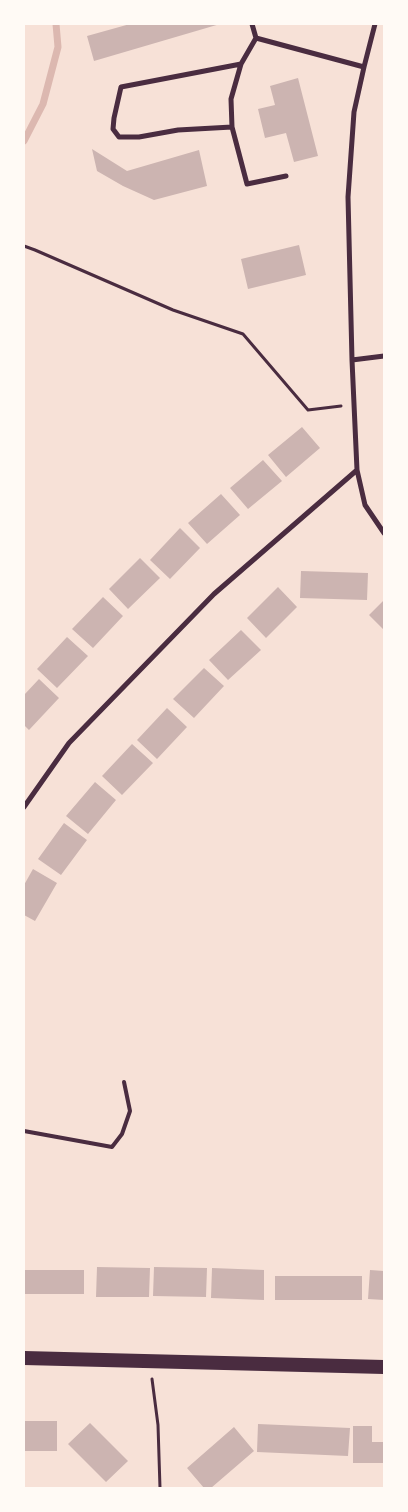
<!DOCTYPE html>
<style>
body{margin:0}
#map{position:relative;width:408px;height:1512px;overflow:hidden;background:#f7e1d7;font-family:"Alegreya Sans",sans-serif}
canvas{display:block}
.frame{position:absolute;inset:0;border:25px solid #fffaf5;pointer-events:none}
</style>
<div id="map">
<canvas width="408" height="1512"></canvas>
<div class="frame"></div>
</div>
<script>
const context = document.querySelector('canvas').getContext('2d');
context.lineJoin = 'round';
function trace(path, color, width, dash) { context.strokeStyle = color; context.lineWidth = width; context.lineCap = dash ? 'butt' : 'round'; context.setLineDash(dash || []); context.stroke(path); }
function fillPath(path, color) { context.fillStyle = color; context.fill(path, 'evenodd'); }
trace(new Path2D(`
 M24,141L43,104L58,47L56,24`), '#dcb8b0', 7);
fillPath(new Path2D(`
 M130,24H220L94,61L87,36Z
 M298,78L318,156L294,162L286,133L265,138L258,109L275,105L270,86Z
 M92,149L127,171L199,150L207,186L154,200L123,186L97,171Z
 M299,245L306,275L248,289L241,259Z
 M302,427L320,448L286,477L268,455Z
 M263,460L282,481L248,509L230,488Z
 M221,494L240,515L207,544L188,523Z
 M180,528L200,548L170,579L150,560Z
 M140,558L160,578L128,609L109,589Z
 M301,571L368,573L367,600L300,598Z
 M278,587L297,607L266,638L247,618Z
 M103,597L123,616L93,648L72,629Z
 M384,600V630L369,615Z
 M241,630L261,650L228,680L209,660Z
 M67,637L88,656L57,688L37,669Z
 M204,668L224,686L194,718L173,699Z
 M39,679L59,698L29,730L24,725V695Z
 M167,708L187,727L157,759L137,740Z
 M132,744L153,763L122,795L102,776Z
 M95,782L116,800L88,834L66,816Z
 M64,823L87,840L61,875L38,859Z
 M33,869L57,883L35,921L24,915V885Z
 M97,1267L150,1268L149,1297H96Z
 M154,1267L207,1268L206,1297L153,1296Z
 M212,1268L264,1270V1300L211,1298Z
 M24,1270H84V1294H24Z
 M370,1270L384,1271V1300L368,1299Z
 M275,1276H362V1300H275Z
 M24,1421H57V1451H24Z
 M90,1423L128,1461L106,1482L68,1444Z
 M258,1424L350,1428L348,1456L257,1452Z
 M353,1426H372V1442H384V1463H353Z
 M234,1427L254,1451L211,1488H204L187,1468Z`), '#ccb4b1');
trace(new Path2D(`
 M24,246L35,250L173,310L243,334L308,410L341,406
 M152,1379L158,1425L160,1488`), '#4a2c40', 3);
trace(new Path2D(`
 M24,1131L112,1147L122,1134L130,1111L124,1082`), '#4a2c40', 4);
trace(new Path2D(`
 M252,24L256,38
 M375,24L364,67L354,112L348,197L352,360L357,470L365,505L384,533
 M232,127L178,130L139,137H119L113,129L114,118L121,87L241,64
 M286,176L247,184L232,127L231,99L241,64L256,38L364,67
 M352,360L384,356
 M24,807L69,743L214,594L357,470`), '#4a2c40', 5);
trace(new Path2D(`
 M24,1358L384,1367`), '#4a2c40', 14);
</script>
